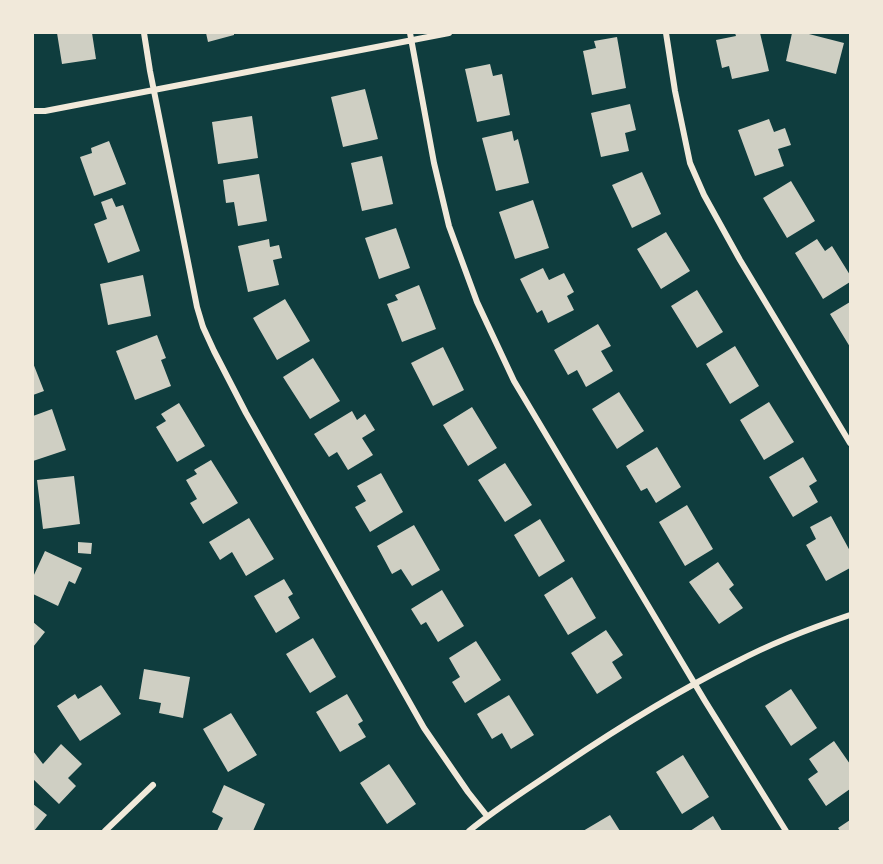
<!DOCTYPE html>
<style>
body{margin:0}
#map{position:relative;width:883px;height:864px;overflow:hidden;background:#0f3d3e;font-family:"Titillium Web",sans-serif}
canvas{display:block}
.frame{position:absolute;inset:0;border:34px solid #f1e9da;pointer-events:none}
</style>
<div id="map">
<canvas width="883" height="864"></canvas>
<div class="frame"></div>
</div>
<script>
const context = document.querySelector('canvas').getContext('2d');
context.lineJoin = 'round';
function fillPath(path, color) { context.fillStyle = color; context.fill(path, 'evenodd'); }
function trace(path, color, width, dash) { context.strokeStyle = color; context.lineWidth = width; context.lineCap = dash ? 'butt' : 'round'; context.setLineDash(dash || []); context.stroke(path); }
fillPath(new Path2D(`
 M57,33H92L96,59L62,64Z
 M206,33H234V35L208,42Z
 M735,33H760L769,71L732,79L729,66L722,68L716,40L736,36Z
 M792,33H805L844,43L836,74L786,61Z
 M617,37L626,88L592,95L583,51L596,48L594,41Z
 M490,64L493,76L502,74L510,115L477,122L465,69Z
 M365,89L378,139L343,147L331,97Z
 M630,104L636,130L625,133L629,151L601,157L591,113Z
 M252,116L258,158L218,164L212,122Z
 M769,119L774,132L785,128L791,145L778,149L784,166L755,176L738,130Z
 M512,131L514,141L518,139L529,183L496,191L482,138Z
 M109,141L126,184L94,196L80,157L92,153L91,148Z
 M382,156L393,204L362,211L351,163Z
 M642,172L661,214L632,228L612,185Z
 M259,174L267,221L238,226L234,202L226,203L223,180Z
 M791,181L815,221L787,238L763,198Z
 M112,198L116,207L123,205L140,251L108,263L94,224L107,219L101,202Z
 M533,200L549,248L515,259L499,212Z
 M396,228L410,268L379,279L365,238Z
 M666,232L690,271L661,289L637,249Z
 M269,239L270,247L279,245L282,258L273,260L279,285L248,292L238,246Z
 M817,239L825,251L832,246L850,275V282L823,299L795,253Z
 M543,268L549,280L564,273L574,292L567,296L574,310L548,323L542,310L537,313L520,279Z
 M143,275L151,316L108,325L100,284Z
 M419,285L436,329L402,342L387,304L398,300L395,295Z
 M697,290L723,332L697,348L671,306Z
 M285,299L310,341L277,360L253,318Z
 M850,302V347L830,314Z
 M598,324L611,346L601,351L613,371L586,387L577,370L568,375L554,350Z
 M157,335L166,358L161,360L171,386L135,400L116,351Z
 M735,346L759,386L730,404L706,364Z
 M443,347L464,390L433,406L411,363Z
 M313,358L340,401L310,419L283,377Z
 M33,363L44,391L33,395Z
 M619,392L644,431L617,449L592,409Z
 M769,402L794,442L764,460L740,420Z
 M179,403L205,446L177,462L156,427L166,421L161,414Z
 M472,407L497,448L468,466L443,425Z
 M52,409L66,450L33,461V416Z
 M352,411L357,420L365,414L375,430L362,438L373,455L348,470L337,452L329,457L314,434Z
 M657,447L681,487L656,503L647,488L641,491L626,466Z
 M803,457L817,481L809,486L818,502L793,517L769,477Z
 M211,460L238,503L203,524L190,503L197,499L186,480L197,474L194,470Z
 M505,463L532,505L505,522L478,480Z
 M381,473L403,512L370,532L355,507L366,501L357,486Z
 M74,476L80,524L43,529L37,480Z
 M687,505L713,549L685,566L659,522Z
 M831,516L850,551V568L826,581L806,545L816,539L810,527Z
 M249,518L274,559L246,576L232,552L220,560L209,542Z
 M540,519L565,561L539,577L514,535Z
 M414,525L440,570L412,586L401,569L392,574L377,546Z
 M78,542L92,543L91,554L78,553Z
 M45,551L82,568L75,584L69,581L58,606L33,594V577Z
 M718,562L734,585L729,589L743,608L719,624L689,582Z
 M572,577L596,618L568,635L544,595Z
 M284,579L293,594L288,597L300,618L276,633L254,596Z
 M442,590L464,626L438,642L426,622L421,625L411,609Z
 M33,622L45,632L33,647Z
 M606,630L623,655L612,662L622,678L597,694L571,653Z
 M313,638L336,677L310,693L286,654Z
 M476,641L501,680L465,703L452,682L460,677L449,658Z
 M144,669L190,677L183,718L159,713L161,703L139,699Z
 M101,685L121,714L80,741L57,706L75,694L78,699Z
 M791,689L817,728L791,746L765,706Z
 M347,694L363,721L358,724L366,737L340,752L316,712Z
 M509,695L534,735L511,749L502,733L492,739L477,714Z
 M231,713L257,755L228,772L203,729Z
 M834,741L850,764V789L826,806L808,779L818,772L809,759Z
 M61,744L82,764L68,778L76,786L59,804L33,779V751L43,764Z
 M683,755L709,797L682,814L656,772Z
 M389,764L416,804L387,824L360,783Z
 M224,785L265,804L253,831H217L223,818L212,812Z
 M33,804L47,815L34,831H33Z
 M610,815L620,831H583Z
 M713,816L722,831H690Z
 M850,820V831H840L838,828Z`), '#cfcfc3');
trace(new Path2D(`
 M144,33L150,71L197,307L203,327L214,351L246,413L424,728L468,792L487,816
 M410,33L434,163L449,226L477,302L514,381L705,701L786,831
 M666,33L675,91L690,163L704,195L740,260L850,443
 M33,111H45L449,33
 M105,831L153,785
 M469,831C498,807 531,787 563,765C618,728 676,692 736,662C772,643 811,628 850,615`), '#f1e9da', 6);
</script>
